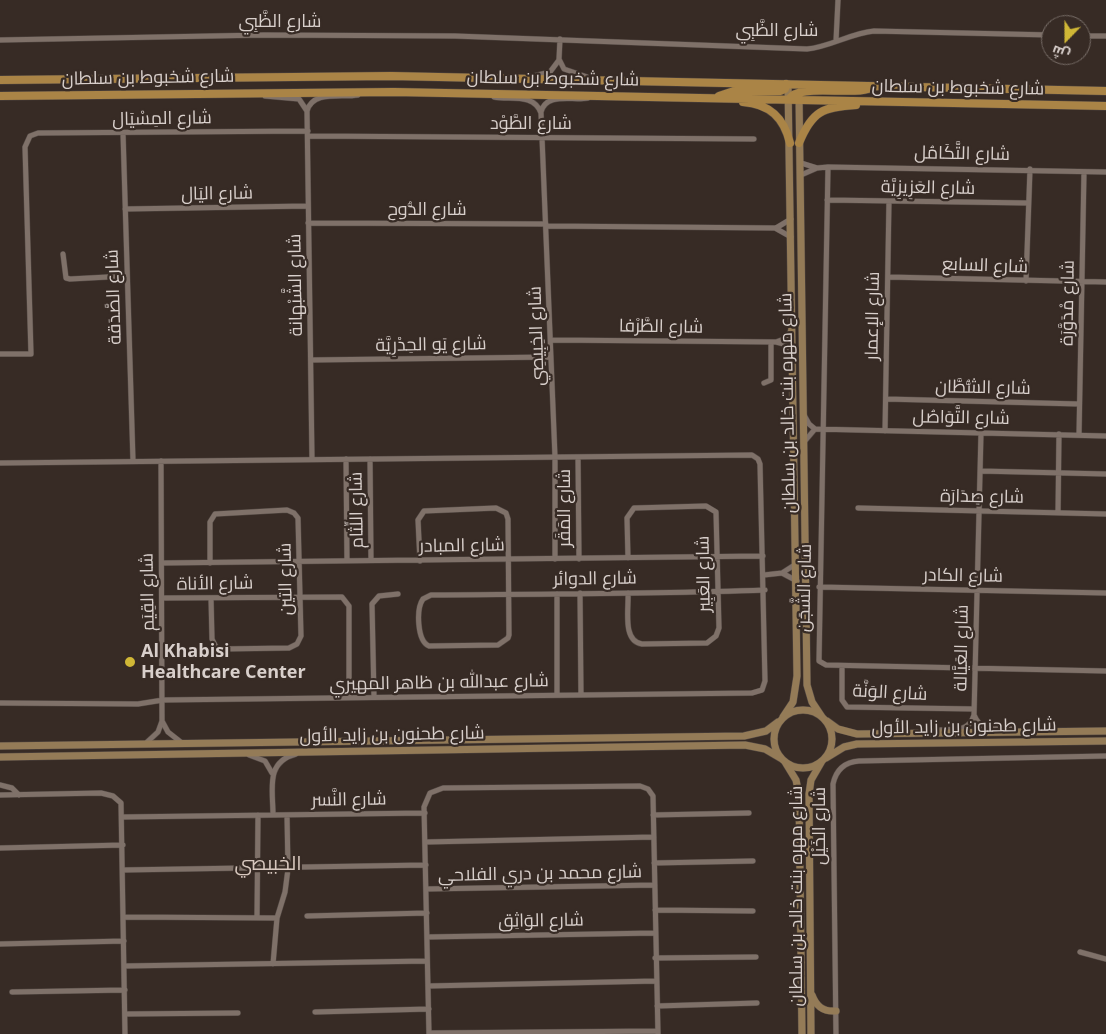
<!DOCTYPE html>
<meta charset="utf-8">
<style>
body{margin:0}
#map{position:relative;width:1106px;height:1034px;overflow:hidden;background:#372b25;font-family:"Open Sans",Cairo,sans-serif}
canvas{display:block}
.north{position:absolute;left:1041px;top:15px;width:50px;height:50px;box-sizing:border-box;background:#372b25;border:1px solid #776d67;border-radius:50%;rotate:202deg;font-size:14px;font-weight:700;line-height:20px;text-align:center;color:#d8cfcb}
.north::after{content:'';display:block;margin:auto;width:18px;height:22px;background:#d0b736;clip-path:polygon(50% 0,100% 100%,50% 72%,0 100%)}
</style>
<div id="map">
<canvas width="1106" height="1034"></canvas>
<div class="north">ش</div>
</div>
<script>
const context = document.querySelector('canvas').getContext('2d');
context.lineJoin = 'round';
function trace(path, color, width, dash) { context.strokeStyle = color; context.lineWidth = width; context.lineCap = dash ? 'butt' : 'round'; context.setLineDash(dash || []); context.stroke(path); }
function drawText(font, color, halo, rows, align = 'center') {
  context.font = font + ' "Open Sans",Cairo,sans-serif'; context.lineWidth = 4.5; context.setLineDash([]); context.textBaseline = 'middle'; context.strokeStyle = halo; context.fillStyle = color; for (const [text, x, y, turn = 0] of rows) {
    context.save(); context.translate(x, y); context.rotate((+turn || 0) * Math.PI / 180); context.textAlign = isNaN(turn) ? turn : align; if (halo) context.strokeText(text, 0, 0); context.fillText(text, 0, 0); context.restore();
  }
}
const street = new Path2D(`
 M1081,36H1106
 M560,39L559,59L564,69L593,79
 M0,40L264,35L455,36L807,49C830,47 851,33 874,31L1051,35
 M836,41L838,0
 M530,77L550,72L559,60
 M265,96L299,99L307,111
 M494,97C511,100 534,93 541,113L555,457V559
 M541,112C546,92 572,101 588,98
 M123,133L133,461
 M308,136L754,139
 M801,163L817,168
 M828,167L819,661L826,665L1106,671
 M801,175L817,168L828,167L1106,172
 M827,200L1028,203
 M125,209L308,206
 M308,223L546,224
 M546,226L775,228L791,237
 M776,228L791,219
 M63,254L66,278L70,279L127,276
 M888,277L1106,282
 M1026,281L1030,169
 M551,340L776,342L784,344L793,352
 M776,342L784,339L791,331
 M0,354H31L25,147L30,136L38,133L308,131
 M311,360L551,357
 M764,383L771,380V342
 M886,399L1079,404
 M804,415L809,424L815,429L1106,436
 M885,431L889,201
 M1079,435L1084,172
 M804,442L815,429
 M578,457L579,559
 M312,459L307,111C313,90 341,98 358,95
 M346,459L347,561
 M370,459L371,560
 M0,463L752,455L758,459L760,464L765,681L762,690L752,693L163,700L138,704L0,703
 M980,471L1106,474
 M858,508L1106,514
 M1058,513L1059,434
 M420,561L418,520L424,511L496,508L506,513L508,519L509,635L508,638L498,645L429,646C417,641 416,609 423,599L431,595C542,594 654,594 765,590
 M162,563L763,556
 M210,563V522L215,514L287,510L294,513L298,518L301,636L297,644L289,648L222,649L216,647L212,639L211,598
 M782,573L797,581
 M764,575L782,573L796,564
 M819,587L1106,593
 M580,593L581,695
 M628,593C629,609 622,641 642,644L707,643L716,636L719,628L716,512L706,506L634,508L627,518L628,558
 M557,594V695
 M163,598L342,597L349,606V698
 M842,666V700L847,707L974,709
 M374,697L372,604L379,596L398,594
 M974,715C981,732 994,729 1011,729
 M162,721L168,732L182,743
 M940,730C955,729 969,732 974,715L981,433
 M145,744L158,732L162,721L161,461
 M249,755L265,761L272,773
 M0,785L12,788L19,795
 M0,795L101,793L113,796L121,803L125,1034
 M273,815C273,789 265,762 296,754
 M653,815L749,813
 M123,817L425,813
 M426,842L654,837
 M0,848L123,845
 M654,863L753,861
 M123,870L426,865
 M426,889L655,885
 M655,910L753,911
 M307,916L427,913
 M124,917L277,918
 M257,917L258,815
 M427,937L655,933
 M0,944L124,941
 M1080,952L1106,959
 M655,958L756,957
 M273,964L277,918L285,892L288,869L287,815
 M125,966L427,961
 M428,986L656,981
 M12,992L125,990
 M657,1006L757,1003
 M315,1012L429,1009
 M126,1014L238,1013
 M429,1033L658,1031
 M429,1034L424,807L430,793L443,788L640,786L648,789L653,796L658,1034
 M836,1034L833,784C836,770 845,762 859,761L1106,756`);
const secondary = new Path2D(`
 M799,96L807,685L812,702L822,717
 M774 739a29 29 0 1 1 58 0a29 29 0 1 1-58 0Z
 M783,717L793,702L797,676L788,84
 M827,721L838,729L857,734L1106,731
 M0,746L744,736L766,731L778,722
 M0,757L745,745L765,749L782,759
 M826,758L844,747L857,744L1106,741
 M785,762L796,780L799,794L802,1034
 M812,995C816,1006 823,1012 836,1011
 M811,1034L809,794L811,780L822,761`);
const primary = new Path2D(`
 M0,80L391,76L1106,91
 M0,96L394,92L1106,106
 M719,96L734,91H780L785,89L786,84
 M789,99C799,83 851,96 871,88
 M743,102C770,104 784,118 790,143
 M799,143C812,111 823,107 856,105`);
trace(street, '#524843', 6);
trace(secondary, '#524843', 8);
trace(primary, '#524843', 9);
trace(street, '#7f7169', 5);
trace(secondary, '#947b57', 7);
trace(primary, '#aa8446', 8);
for (const [x, y, r, color] of [
 [130,662,6,"#d0b736"]
]) { const dot = new Path2D(); dot.arc(x, y, r, 0, 2 * Math.PI); context.fillStyle = color; context.fill(dot); trace(dot, '#372b25', 2); }
drawText('18px', '#d8cfcb', '#372b25', [
 ["شارع الظَّبِي",280,22],
 ["شارع الظَّبِي",777,31],
 ["شارع شخبوط بن سلطان",148,78,-1],
 ["شارع شخبوط بن سلطان",553,79,1],
 ["شارع شخبوط بن سلطان",958,88,1],
 ["شارع المِسْيَال",162,119,-1],
 ["شارع الطَّوْد",531,124],
 ["شارع التَّكَامُل",962,154,1],
 ["شارع العَزِيزِيَّة",928,188,1],
 ["شارع اليَال",217,194,-1],
 ["شارع الدُّوح",427,210],
 ["شارع السابع",985,266,2],
 ["شارع الشَّبْهانة",296,285,-91],
 ["شارع الصَّدَقة",114,297,-92],
 ["شارع مْدَوَّرَة",1068,303,-89],
 ["شارع الإعمار",873,316,-89],
 ["شارع الطَّرْفا",661,327,1],
 ["شارع الخِبِيصِي",537,336,-92],
 ["شارع يَو الحِدْرِيَّة",431,345,-1],
 ["شارع الشُّطَّان",983,388,1],
 ["شارع مهره بنت خالد بن سلطان",788,403,-91],
 ["شارع التَّوَاصُل",961,418,1],
 ["شارع صِدَارَة",982,497,1],
 ["شارع المَقَر",565,508,-90],
 ["شارع اللِّثام",357,510,-91],
 ["شارع المبادر",462,546,-1],
 ["شارع العَبِير",704,574,-91],
 ["شارع الكادر",963,576,1],
 ["شارع التين",286,579,-91],
 ["شارع الدوائر",595,579,-1],
 ["شارع الأناة",215,584,-1],
 ["شارع الشَّجَن",805,588,-89],
 ["شارع القِيَم",148,592,-91],
 ["شارع العَيَّالة",962,648,-89],
 ["شارع عبدالله بن ظاهر المهيري",439,683,-1],
 ["شارع الوَنَّة",890,693,3],
 ["شارع طحنون بن زايد الأول",964,727,-1],
 ["شارع طحنون بن زايد الأول",392,735,-1],
 ["شارع النَّسر",349,800,-1],
 ["شارع الخَيْل",820,826,-90],
 ["شارع محمد بن دري الفلاحي",540,874,-1],
 ["شارع مهره بنت خالد بن سلطان",797,896,-90],
 ["شارع الوَاثِق",541,921,-1]
]);
drawText('bold 18px', '#d8cfcb', '#372b25', [
 ["Al Khabisi",141,652],
 ["Healthcare Center",141,673]
], 'left');
drawText('20px', '#d7c7be', '#372b25', [
 ["الخبيصي",268,864]
]);
</script>
